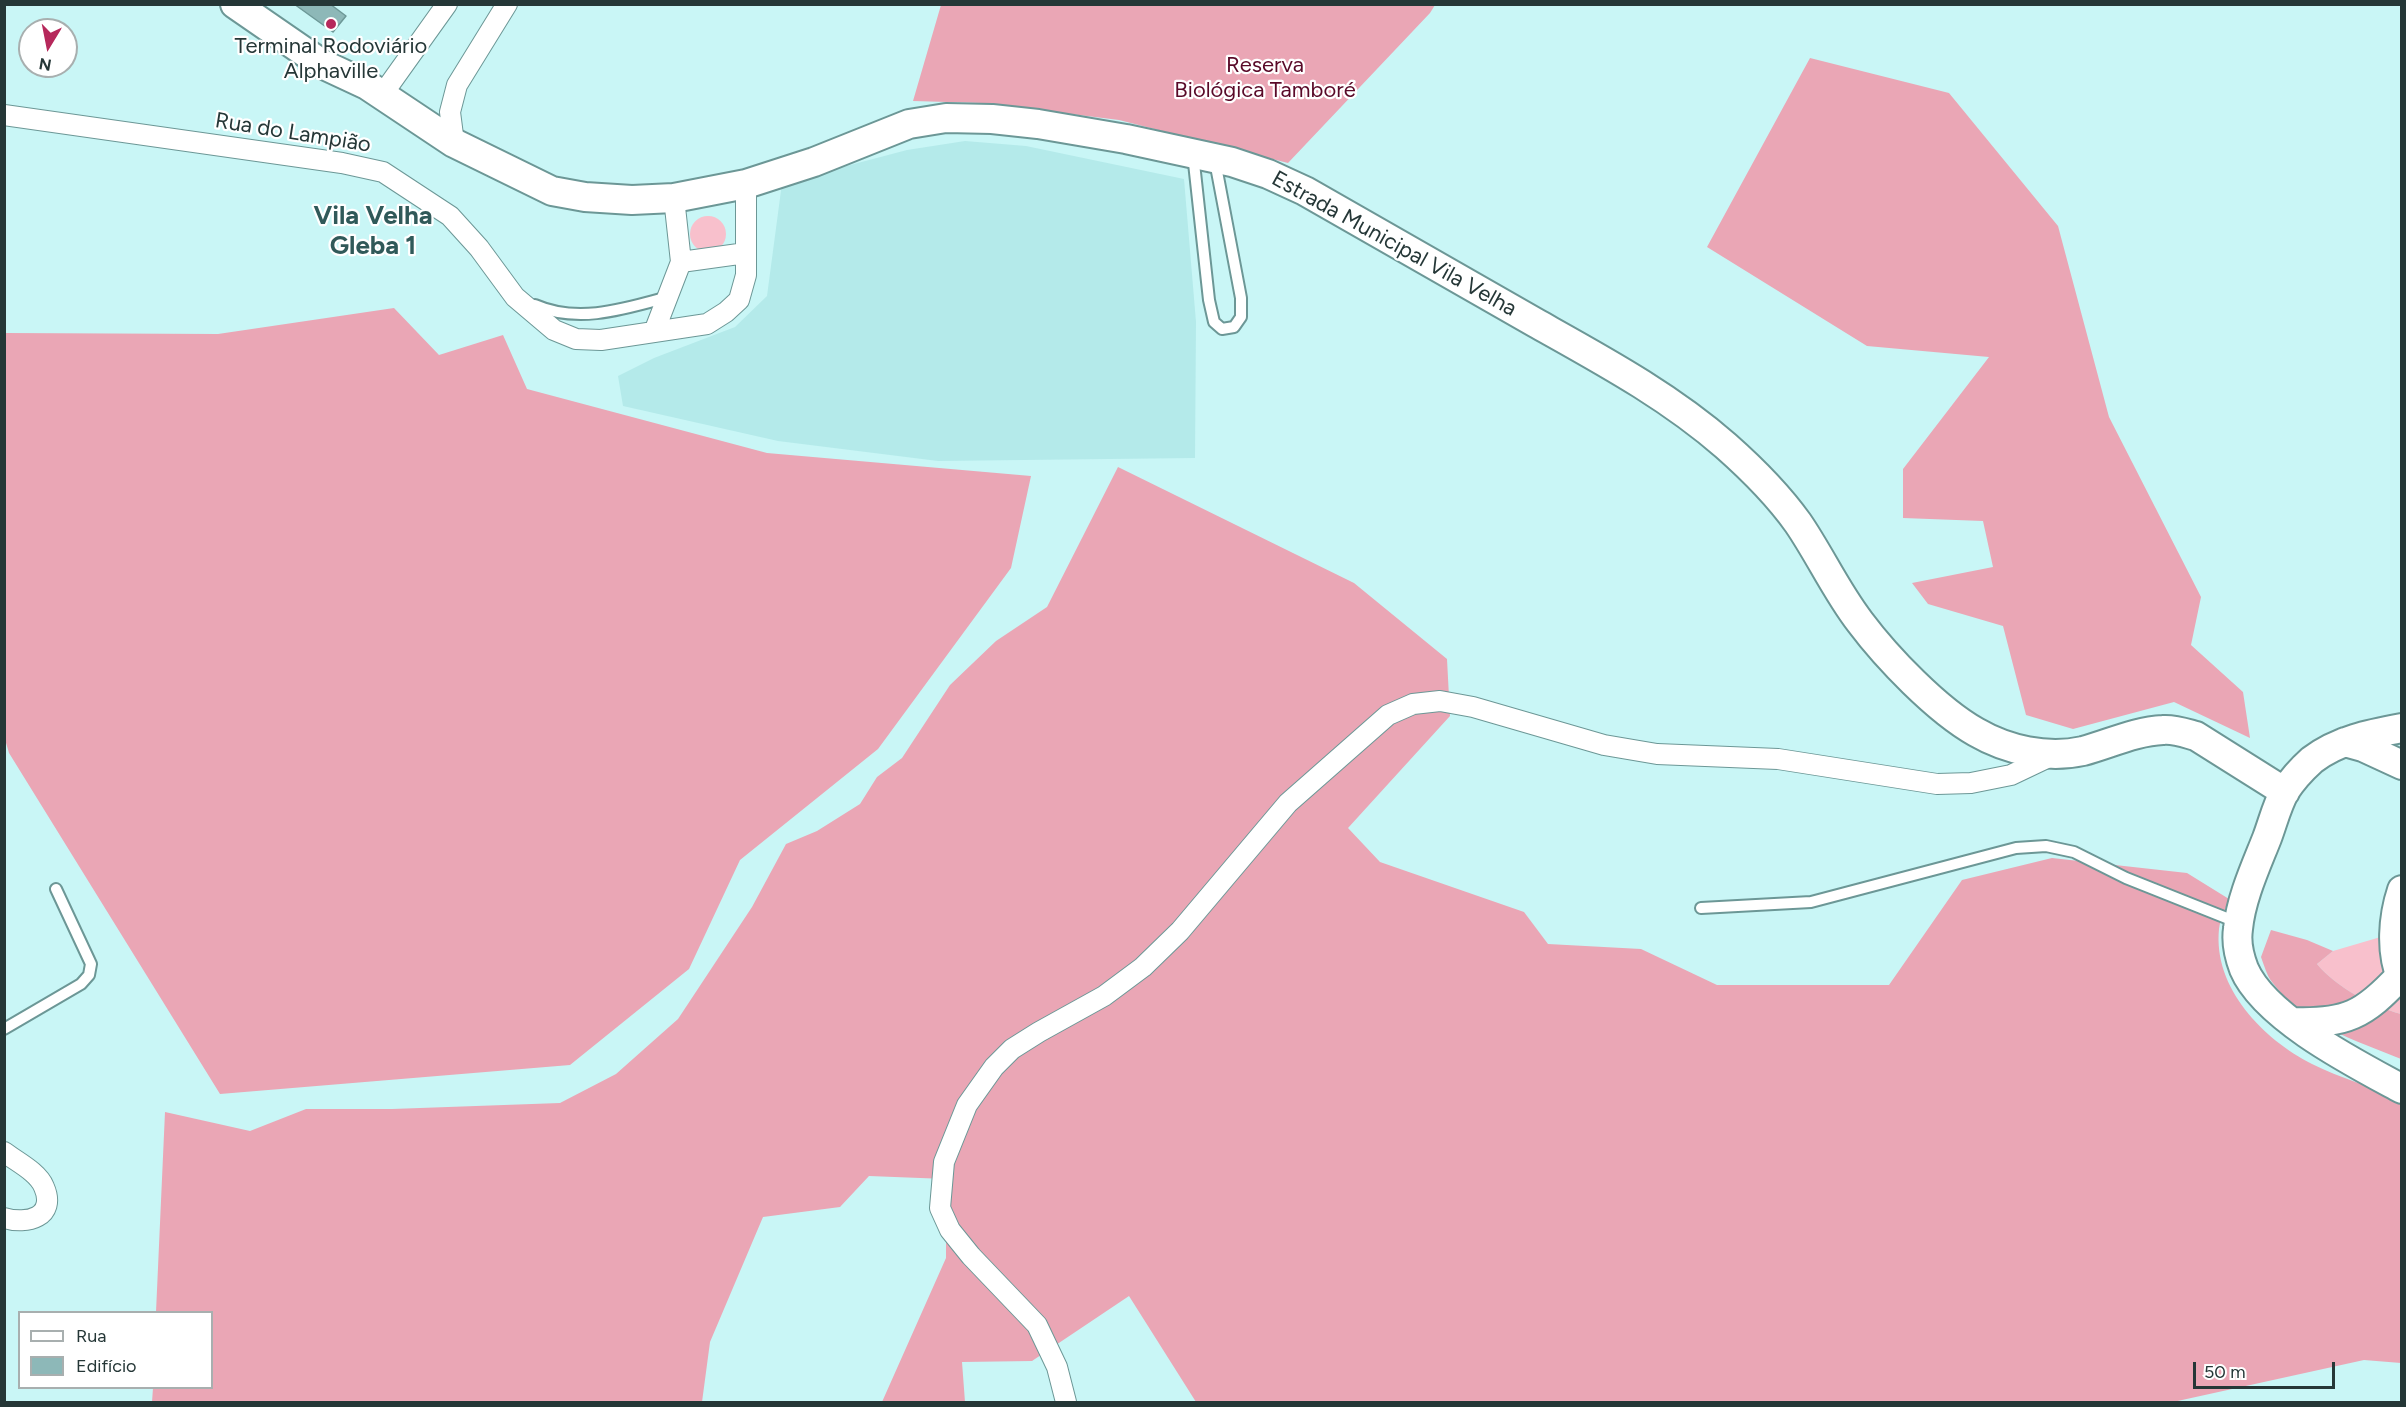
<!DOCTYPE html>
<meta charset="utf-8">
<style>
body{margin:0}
#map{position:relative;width:2406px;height:1407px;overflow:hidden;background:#c9f6f6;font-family:Figtree,sans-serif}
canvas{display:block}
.frame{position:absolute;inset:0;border:6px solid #253737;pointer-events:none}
.legend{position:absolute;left:18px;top:1311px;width:195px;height:78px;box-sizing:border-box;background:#fff;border:2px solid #a8afaf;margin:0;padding:8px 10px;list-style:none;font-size:18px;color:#253737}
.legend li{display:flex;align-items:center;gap:12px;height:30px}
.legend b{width:30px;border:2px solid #a8afaf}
.north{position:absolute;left:18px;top:18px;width:60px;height:60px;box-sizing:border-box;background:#fff;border:2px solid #a8afaf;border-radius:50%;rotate:190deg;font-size:16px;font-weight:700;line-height:24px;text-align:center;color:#253737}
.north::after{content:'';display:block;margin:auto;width:21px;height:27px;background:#b6285b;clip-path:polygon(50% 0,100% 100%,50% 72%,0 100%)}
.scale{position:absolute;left:2193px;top:1362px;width:142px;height:27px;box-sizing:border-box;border:3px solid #253737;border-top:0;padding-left:8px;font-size:18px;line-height:21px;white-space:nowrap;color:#253737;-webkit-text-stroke:4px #fff;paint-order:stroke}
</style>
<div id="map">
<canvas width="2406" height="1407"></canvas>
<div class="frame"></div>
<ul class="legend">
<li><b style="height:8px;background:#fff"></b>Rua</li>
<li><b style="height:16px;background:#8db8b8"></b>Edifício</li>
</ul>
<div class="north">N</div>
<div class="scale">50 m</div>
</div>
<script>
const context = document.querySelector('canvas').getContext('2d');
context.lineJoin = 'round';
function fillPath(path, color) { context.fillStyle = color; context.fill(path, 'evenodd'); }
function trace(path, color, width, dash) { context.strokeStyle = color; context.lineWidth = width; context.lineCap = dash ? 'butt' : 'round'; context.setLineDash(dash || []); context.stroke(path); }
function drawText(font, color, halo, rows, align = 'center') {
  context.font = font + ' Figtree,sans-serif'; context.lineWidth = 4.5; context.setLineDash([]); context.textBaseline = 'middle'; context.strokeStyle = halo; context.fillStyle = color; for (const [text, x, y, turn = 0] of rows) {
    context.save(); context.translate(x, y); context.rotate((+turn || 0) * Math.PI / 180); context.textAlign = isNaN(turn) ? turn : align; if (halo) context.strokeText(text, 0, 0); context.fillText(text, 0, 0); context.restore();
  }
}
fillPath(new Path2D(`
 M965,141L1026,146L1184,179L1196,322L1195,458L938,461L778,441L623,406L618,376L654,358L735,327L767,296L782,183L907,150Z`), '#b4eaea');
fillPath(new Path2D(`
 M690 234a18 18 0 1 1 36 0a18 18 0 1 1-36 0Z
 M2401,929V1014C2372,1006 2337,988 2317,964L2333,951L2401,931Z`), '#f8c0cc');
fillPath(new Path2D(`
 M941,5H1435L1430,13L1288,163L1119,120L982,103L913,101Z
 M1810,58L1949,93L2058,226L2109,417L2201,597L2191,645L2243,692L2250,738L2174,702L2073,729L2026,715L2003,626L1928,604L1912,583L1993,567L1983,521L1903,518V469L1989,357L1867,346L1707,247Z
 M394,308L439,355L503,335L527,389L767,453L1031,476L1011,568L878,749L740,860L689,969L570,1065L220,1094L9,753L4,736L5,333L218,334Z
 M1118,467L1354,583L1447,659L1450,716L1348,828L1380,862L1524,912L1548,944L1641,949L1717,985H1889L1962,880L2052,858L2187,873L2229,899C2226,908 2220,919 2219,929C2213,988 2263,1039 2312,1064C2340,1078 2372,1087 2401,1098V1363L2364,1360L2173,1402H1196L1129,1296L1032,1361L962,1362L965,1402H882L946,1258V1179L869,1176L840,1207L763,1217L710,1342L702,1402H152L153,1388H212V1312H156L165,1112L250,1131L306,1109H392L560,1103L616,1074L678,1019L752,907L786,844L817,831L860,804L877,777L902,758L950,685L996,641L1047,607Z
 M2271,930L2307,940L2333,951L2317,964C2337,988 2372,1006 2401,1014V1059C2355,1040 2304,1025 2272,982C2267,976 2264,965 2261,957Z`), '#eaa6b5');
const building = new Path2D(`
 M294,4H330L346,16L333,32Z`);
fillPath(building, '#8db8b8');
trace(building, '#6d9897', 1.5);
const lane = new Path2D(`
 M1193,154L1209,300L1214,322L1222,329L1234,327L1241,317V298L1215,161
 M535,305C578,324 624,309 668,297
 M1701,908L1811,902L2016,848L2046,846L2074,852L2126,878L2239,923
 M4,1029L81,984L89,975L91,964L56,889`);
const street = new Path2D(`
 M382,95L447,4
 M4,115L342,163L383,172L450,216L479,248L515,297L554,330L576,339L601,340L707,324L726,312L739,300L746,275V253
 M454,143L450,112L457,85L507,4
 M674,198L681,262L746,253V184
 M654,332L681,262
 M4,1152C17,1162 38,1172 44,1187C57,1217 27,1225 4,1218
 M1066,1402L1057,1367L1037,1325L971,1256L950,1230L940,1208L944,1162L967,1105L994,1067L1012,1049L1039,1032L1104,996L1143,967L1180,931L1288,803L1388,715L1413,704L1440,701L1473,707L1604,745L1657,754L1778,759L1937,784L1971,783L2011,775L2053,755`);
const secondary = new Path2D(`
 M235,4L322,64L367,85L454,143L552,191L585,197L632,200L674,198L746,184L814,162L909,124L946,118L992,119L1038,124L1126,139L1232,162L1268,174L1305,191C1382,235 1459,279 1536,323C1602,360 1669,396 1726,446C1752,469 1778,495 1798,523C1820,555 1836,591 1860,622C1887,658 1937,710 1976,732C2007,750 2047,759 2083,751C2109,744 2136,731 2163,730C2174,729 2185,733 2196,736L2285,792
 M2402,728C2370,734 2338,740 2312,760C2302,769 2292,780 2285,791C2277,805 2273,822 2267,838C2256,866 2241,898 2238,929C2236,942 2239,956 2244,969C2265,1018 2356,1064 2402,1089
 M2345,742L2363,747L2402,765
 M2402,890C2393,917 2390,952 2402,980
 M2292,1022C2346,1024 2364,1015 2400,976`);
trace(lane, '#6c9796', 14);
trace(street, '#6c9796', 22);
trace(secondary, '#6c9796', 32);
trace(lane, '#fff', 10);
trace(street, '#fff', 20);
trace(secondary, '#fff', 28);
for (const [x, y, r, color] of [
 [331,24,6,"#b6285b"]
]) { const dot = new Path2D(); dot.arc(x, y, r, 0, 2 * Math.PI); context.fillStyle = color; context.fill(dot); trace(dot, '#fff', 2); }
drawText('22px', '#253737', '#fff', [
 ["Terminal Rodoviário",331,47],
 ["Alphaville",331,72]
]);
drawText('22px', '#590928', '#fff', [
 ["Reserva",1265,66],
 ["Biológica Tamboré",1265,91]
]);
drawText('22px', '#253737', '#fff', [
 ["Rua do Lampião",293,133,9],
 ["Estrada Municipal Vila Velha",1394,244,29]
]);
drawText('bold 26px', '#305959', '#fff', [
 ["Vila Velha",373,216],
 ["Gleba 1",373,246]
]);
</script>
